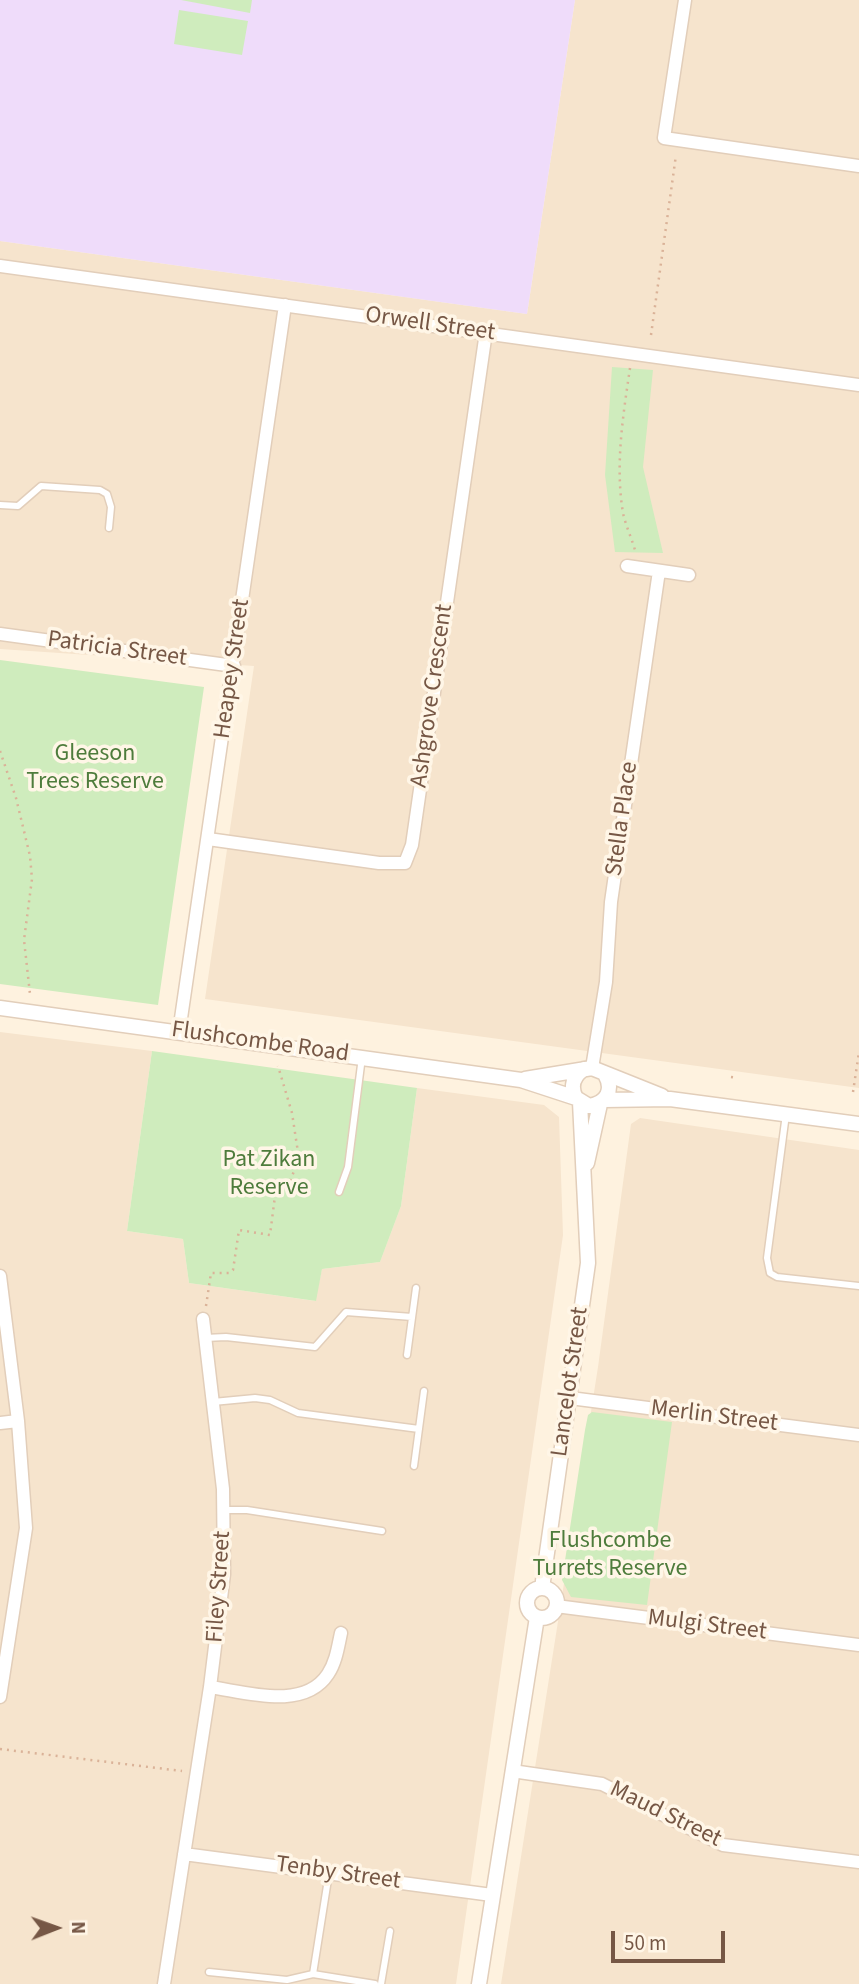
<!DOCTYPE html>
<style>
body{margin:0}
#map{position:relative;width:859px;height:1984px;overflow:hidden;background:#fef2df;font-family:"Source Sans 3",sans-serif}
canvas{display:block}
.north{position:absolute;left:21px;top:1893px;width:70px;height:70px;-webkit-text-stroke:5px #fff6e7;paint-order:stroke;rotate:89deg;font-size:19px;font-weight:700;line-height:28px;text-align:center;color:#765745}
.north::after{content:'';display:block;margin:auto;width:24px;height:32px;background:#765745;clip-path:polygon(50% 0,100% 100%,50% 72%,0 100%)}
.scale{position:absolute;left:611px;top:1931px;width:114px;height:32px;box-sizing:border-box;border:4px solid #765745;border-top:0;padding-left:9px;font-size:21px;line-height:24px;white-space:nowrap;color:#765745;-webkit-text-stroke:5px #fff6e7;paint-order:stroke}
</style>
<div id="map">
<canvas width="859" height="1984"></canvas>
<div class="north">N</div>
<div class="scale">50 m</div>
</div>
<script>
const context = document.querySelector('canvas').getContext('2d');
context.lineJoin = 'round';
function fillPath(path, color) { context.fillStyle = color; context.fill(path, 'evenodd'); }
function trace(path, color, width, dash) { context.strokeStyle = color; context.lineWidth = width; context.lineCap = dash ? 'butt' : 'round'; context.setLineDash(dash || []); context.stroke(path); }
function drawText(font, color, halo, rows, align = 'center') {
  context.font = font + ' "Source Sans 3",sans-serif'; context.lineWidth = 7; context.setLineDash([]); context.textBaseline = 'middle'; context.strokeStyle = halo; context.fillStyle = color; for (const [text, x, y, turn = 0] of rows) {
    context.save(); context.translate(x, y); context.rotate((+turn || 0) * Math.PI / 180); context.textAlign = isNaN(turn) ? turn : align; if (halo) context.strokeText(text, 0, 0); context.fillText(text, 0, 0); context.restore();
  }
}
fillPath(new Path2D(`
 M575,0H859V1088L205,999L254,666L0,649V241L527,314Z
 M0,1032L152,1051L127,1231L183,1239L189,1283L315,1301L322,1269L380,1262L401,1206L417,1088L544,1105L559,1117L563,1235L456,1984H0Z
 M640,1118L859,1150V1984H501L598,1367L631,1124Z`), '#f6e4cd');
fillPath(new Path2D(`
 M0,0H575L527,314L0,241Z`), '#efdcfa');
fillPath(new Path2D(`
 M181,0H252L250,13Z
 M179,10L248,21L242,55L174,44Z
 M612,367L653,370L643,467L663,553L615,552L605,475Z
 M0,660L204,687L158,1005L0,984Z
 M152,1051L417,1088L401,1206L380,1262L322,1269L316,1301L189,1283L183,1239L127,1231Z
 M592,1412L672,1422L647,1605L571,1597L562,1580L585,1430L588,1415Z`), '#cfecbd');
const service = new Path2D(`
 M0,505L18,506L41,486L100,490L107,494L111,507L109,528
 M786,1114L767,1258L770,1273L777,1277L859,1286
 M339,1192L348,1167L362,1057
 M205,1338L226,1337L315,1347L346,1312L412,1317
 M407,1355L416,1288
 M213,1402L255,1398L270,1400L298,1413L419,1429
 M414,1466L424,1391
 M225,1510H247L382,1531
 M329,1873L313,1974L375,1984
 M209,1972L287,1980L313,1974
 M381,1984L390,1931`);
const minor = new Path2D(`
 M685,0L664,138L859,166
 M0,266L859,385
 M627,566L689,575
 M0,634L234,666
 M208,839L379,863H405L412,845L486,332
 M179,1032L285,305
 M592,1068L606,982L611,902L659,571
 M0,1276L18,1421L26,1528L0,1697
 M570,1398L859,1435
 M0,1423L18,1421
 M556,1606L859,1645
 M210,1687C246,1692 304,1711 328,1674C336,1662 338,1647 341,1633
 M512,1771L602,1784L723,1845L859,1862
 M184,1854L492,1895
 M164,1984L210,1687L224,1574L223,1489L203,1319`);
const tertiary = new Path2D(`
 M0,1008L521,1080L576,1098
 M584,1069C573,1076 570,1087 576,1098L589,1106C607,1103 614,1090 605,1074
 M525,1079L592,1068L662,1096
 M604,1100L670,1099L859,1124
 M587,1163L600,1104
 M542,1588L588,1263L580,1102
 M527 1603a15 15 0 1 1 30 0a15 15 0 1 1-30 0Z
 M479,1984L537,1617`);
trace(service, '#e2ceba', 9);
trace(minor, '#e2ceba', 15);
trace(tertiary, '#e2ceba', 17);
trace(new Path2D(`
 M651,335L676,155
 M630,368C623,416 615,465 623,513C626,527 633,541 636,554
 M0,751L16,798L30,856L32,879L24,940L30,994
 M731,1077L737,1078
 M853,1092L859,1052
 M206,1306L211,1273H229L233,1270L239,1230L270,1235L275,1196L290,1181L299,1159L292,1113L278,1066
 M0,1749L182,1771`), '#dab298', 2.5, [2, 5]);
trace(service, '#fff', 6);
trace(minor, '#fff', 12);
trace(tertiary, '#fff', 14);
drawText('24px', '#765745', '#fff6e7', [
 ["Orwell Street",430,325,8],
 ["Patricia Street",117,650,8],
 ["Heapey Street",233,669,-82],
 ["Ashgrove Crescent",433,696,-82],
 ["Stella Place",623,819,-82],
 ["Flushcombe Road",260,1043,8],
 ["Lancelot Street",571,1382,-82],
 ["Merlin Street",714,1417,7],
 ["Filey Street",220,1587,-86],
 ["Mulgi Street",707,1626,7],
 ["Maud Street",665,1815,26],
 ["Tenby Street",338,1874,8]
]);
drawText('24px', '#4e7c3c', '#fff6e7', [
 ["Gleeson",95,755],
 ["Trees Reserve",95,783],
 ["Pat Zikan",269,1161],
 ["Reserve",269,1189],
 ["Flushcombe",610,1542],
 ["Turrets Reserve",610,1570]
]);
</script>
